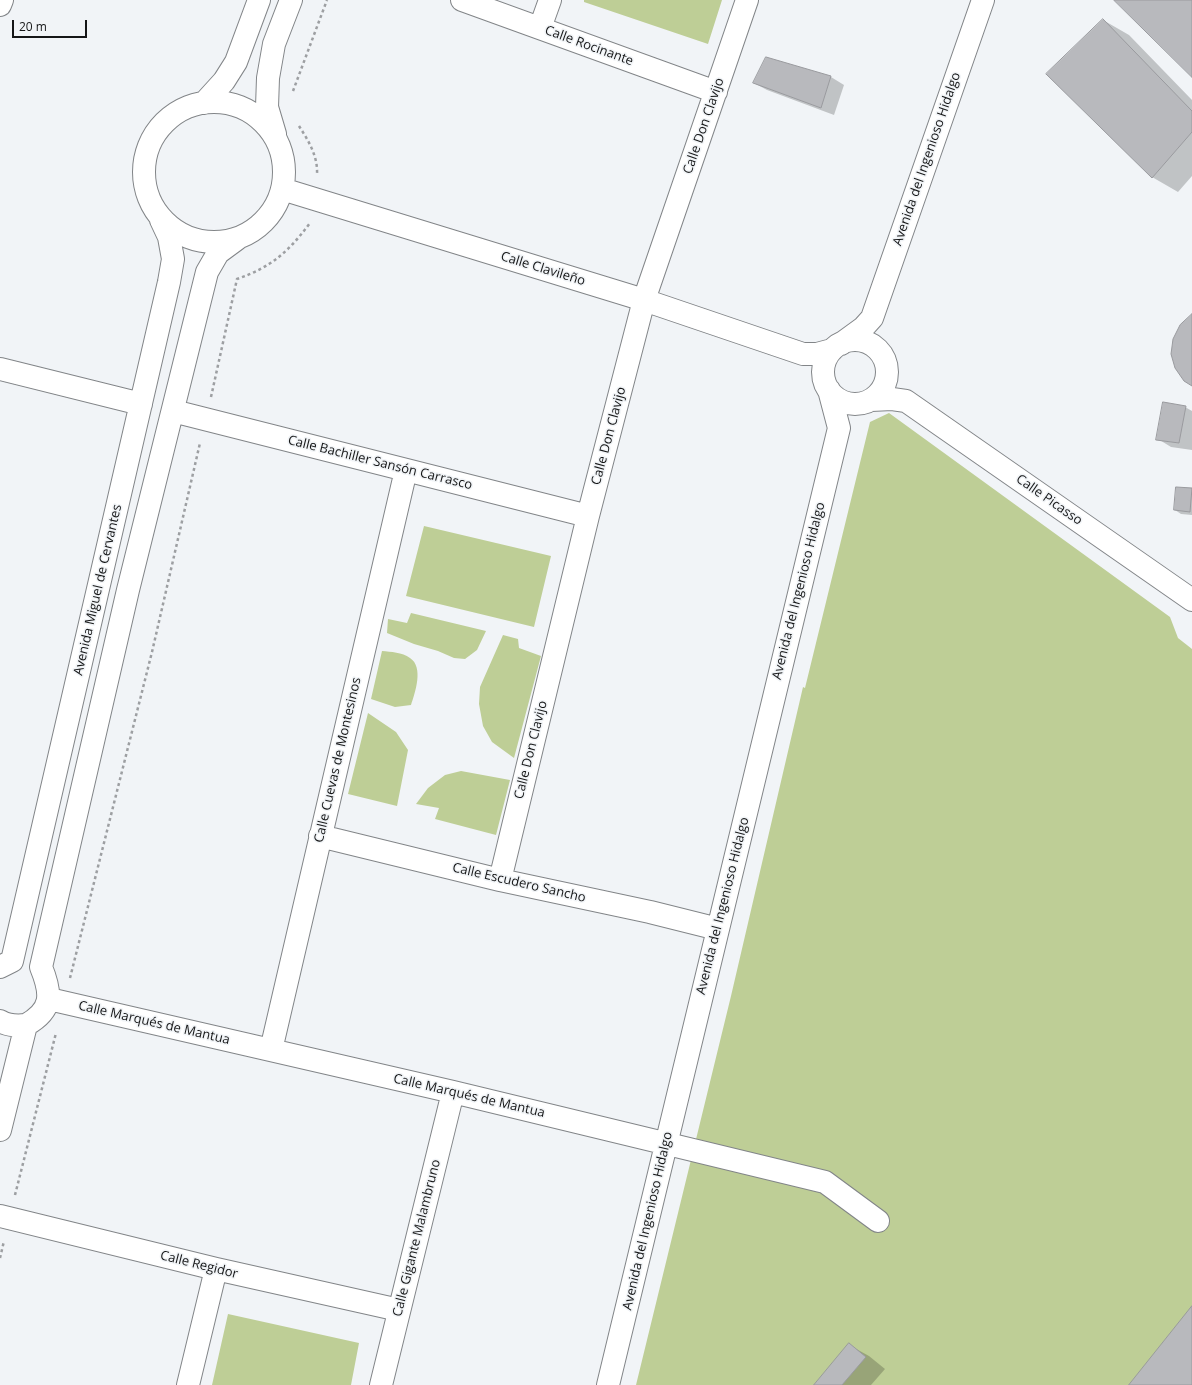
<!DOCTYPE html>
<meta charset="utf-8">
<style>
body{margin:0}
#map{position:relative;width:1192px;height:1385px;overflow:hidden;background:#f1f4f7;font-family:"Open Sans",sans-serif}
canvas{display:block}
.scale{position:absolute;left:12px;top:20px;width:75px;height:18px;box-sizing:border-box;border:2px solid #151617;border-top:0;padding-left:5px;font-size:12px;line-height:14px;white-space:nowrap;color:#151617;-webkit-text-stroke:3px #f1f4f7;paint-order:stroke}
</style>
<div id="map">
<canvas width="1192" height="1385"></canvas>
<div class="scale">20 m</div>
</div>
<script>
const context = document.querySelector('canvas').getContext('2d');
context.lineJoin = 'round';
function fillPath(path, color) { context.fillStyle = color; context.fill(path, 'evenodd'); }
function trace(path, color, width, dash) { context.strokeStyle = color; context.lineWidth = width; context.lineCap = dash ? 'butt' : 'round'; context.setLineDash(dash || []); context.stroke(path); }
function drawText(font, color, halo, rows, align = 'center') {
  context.font = font + ' "Open Sans",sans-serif'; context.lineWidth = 3; context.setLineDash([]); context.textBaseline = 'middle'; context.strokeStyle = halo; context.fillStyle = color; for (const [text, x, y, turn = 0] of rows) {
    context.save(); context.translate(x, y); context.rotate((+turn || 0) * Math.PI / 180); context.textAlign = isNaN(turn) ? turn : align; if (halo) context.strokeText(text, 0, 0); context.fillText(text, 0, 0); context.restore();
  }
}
fillPath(new Path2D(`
 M584,0H722L708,44L584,2Z
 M889,413L1170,617L1178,638L1192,649V1385H636L731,996L803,687L805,688L870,422Z
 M424,526L551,556L534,627L406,596Z
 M411,613L486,631L477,650L465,659L454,658L438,651L414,644L387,633L388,619L407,623Z
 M503,635L518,639L519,648L541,656L514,758L492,742L483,726L479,704L480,687Z
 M382,651C391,652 402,652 410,658C424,667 415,693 411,705L395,707L371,699Z
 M368,713L396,732L408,750L397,806L348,794Z
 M461,771L510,780L496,835L435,819L439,808L416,804L428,788L445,775Z
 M228,1314L359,1343L351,1385H212Z`), '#bece96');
fillPath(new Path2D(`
 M1103,20L1129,35L1192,100V176L1178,192L1152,177Z
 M767,58L831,77L844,85L834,115L767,90L754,83Z
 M1185,407L1192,411V450L1171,447L1158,439Z
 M1177,488L1192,489V515L1181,514L1175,510Z
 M849,1345L869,1356L885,1369L871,1385H816Z`), '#0003');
const building = new Path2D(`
 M1114,0H1192V77Z
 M1103,19L1192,111V132L1152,178L1046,74Z
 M766,57L831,76L821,108L753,83Z
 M1192,314V386L1184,381L1175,368L1171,354L1173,339L1180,325Z
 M1163,402L1186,406L1179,443L1156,440Z
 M1176,487L1192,488L1190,512L1174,510Z
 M1192,1306V1385H1129Z
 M849,1343L866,1357L842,1385H814Z`);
fillPath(building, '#b8b9bd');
trace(building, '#999a9e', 1);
const minor = new Path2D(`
 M462,0L716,92
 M0,5L2,0
 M540,28L550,0
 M144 172a70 70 0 1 1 140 0a70 70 0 1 1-140 0Z
 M204,103L224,81L236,62L259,0
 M275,134L267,107L268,78L274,44L291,0
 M282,189L644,300L803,354H817L832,350
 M823 372a32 32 0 1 1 64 0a32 32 0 1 1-64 0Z
 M841,344L863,328L872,318L983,0
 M0,369L141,404
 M871,400L892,399L906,401L1192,600
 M173,411L588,516
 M320,836L500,880L650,912L718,929
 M500,880L588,516L644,300L747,0
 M0,967L12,961L169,282L173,259L169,237L161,220
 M49,999L453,1092L825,1182L878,1221
 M0,1021C8,1026 17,1026 26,1025
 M271,1050L406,470
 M0,1130L26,1025C53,1010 52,994 41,967L128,590L207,272L218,253L237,239
 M0,1216L216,1269L399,1310
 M188,1385L216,1269
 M381,1385L453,1092
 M608,1385L839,428L829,390`);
trace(minor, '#828588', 24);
trace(new Path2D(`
 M293,91L327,0
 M299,126C308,140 318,156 317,174
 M211,397L237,279C272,267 289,251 310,223
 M70,978L152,652L200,443
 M15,1195L56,1033
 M0,1258L4,1241`), '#9d9fa2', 2.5, [3, 3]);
trace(minor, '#fff', 22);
drawText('13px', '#151617', '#f1f4f7', [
 ["Calle Rocinante",589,46,20],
 ["Calle Don Clavijo",704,126,-71],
 ["Avenida del Ingenioso Hidalgo",927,159,-71],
 ["Calle Clavileño",543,269,17],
 ["Calle Don Clavijo",609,436,-75],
 ["Calle Bachiller Sansón Carrasco",380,463,14],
 ["Calle Picasso",1049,500,35],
 ["Avenida Miguel de Cervantes",98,590,-77],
 ["Avenida del Ingenioso Hidalgo",799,591,-76],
 ["Calle Don Clavijo",531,750,-76],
 ["Calle Cuevas de Montesinos",338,760,-77],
 ["Calle Escudero Sancho",519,883,13],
 ["Avenida del Ingenioso Hidalgo",723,906,-76],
 ["Calle Marqués de Mantua",154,1023,13],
 ["Calle Marqués de Mantua",469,1096,13],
 ["Avenida del Ingenioso Hidalgo",648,1221,-77],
 ["Calle Gigante Malambruno",417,1238,-76],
 ["Calle Regidor",199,1265,14]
]);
</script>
